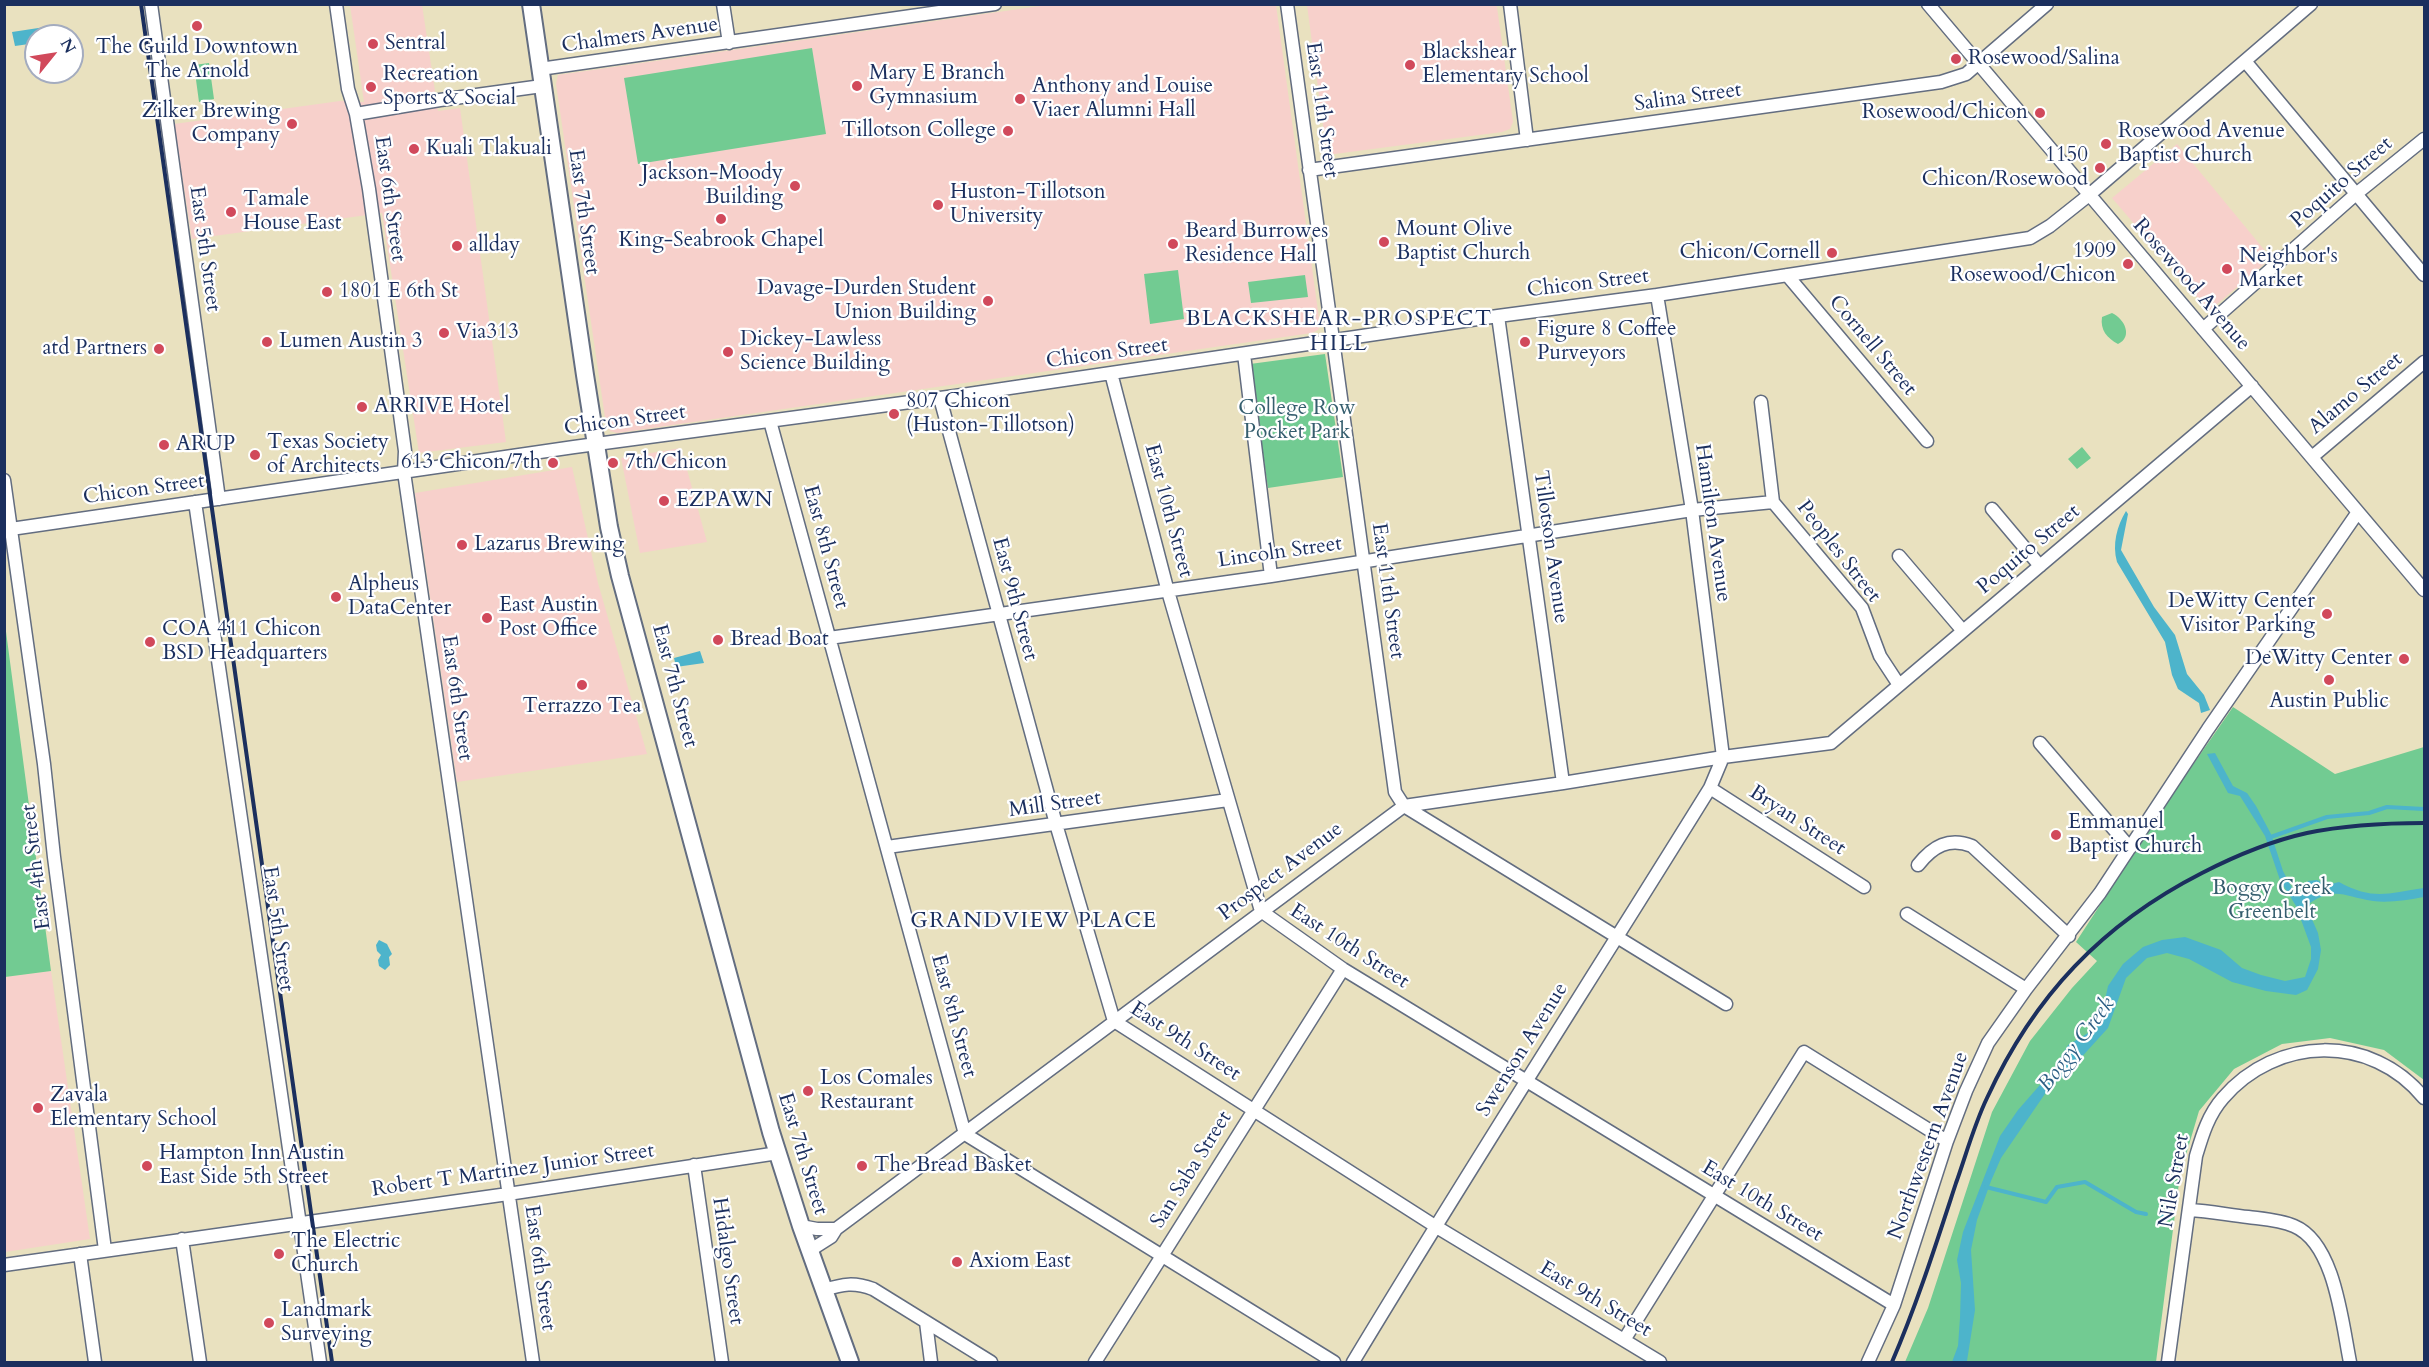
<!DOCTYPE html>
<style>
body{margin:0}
#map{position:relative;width:2429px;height:1367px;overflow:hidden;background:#e9e1bf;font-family:Cardo,serif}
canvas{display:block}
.frame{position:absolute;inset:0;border:6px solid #1b2f5e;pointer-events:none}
.north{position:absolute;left:24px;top:24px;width:60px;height:60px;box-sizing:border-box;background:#fff;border:2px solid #a4acbf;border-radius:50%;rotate:60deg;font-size:16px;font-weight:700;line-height:24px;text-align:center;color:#1b2f5e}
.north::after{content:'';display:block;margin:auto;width:21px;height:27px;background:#d1495b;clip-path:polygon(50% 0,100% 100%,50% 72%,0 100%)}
</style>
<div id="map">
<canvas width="2429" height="1367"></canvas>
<div class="frame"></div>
<div class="north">N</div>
</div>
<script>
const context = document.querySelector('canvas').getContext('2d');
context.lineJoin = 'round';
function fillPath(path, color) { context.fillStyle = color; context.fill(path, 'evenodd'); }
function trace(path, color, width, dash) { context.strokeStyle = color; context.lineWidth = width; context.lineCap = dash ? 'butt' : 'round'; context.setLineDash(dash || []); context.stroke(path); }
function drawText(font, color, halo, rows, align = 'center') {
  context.font = font + ' Cardo,serif'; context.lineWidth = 4.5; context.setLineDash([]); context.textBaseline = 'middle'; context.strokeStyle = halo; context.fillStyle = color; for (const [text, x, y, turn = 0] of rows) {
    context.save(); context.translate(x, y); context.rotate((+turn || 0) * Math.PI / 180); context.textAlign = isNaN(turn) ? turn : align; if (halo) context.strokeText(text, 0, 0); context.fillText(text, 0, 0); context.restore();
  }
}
fillPath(new Path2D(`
 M350,5H422L438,111L460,108L506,442L419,453L382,213L192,239L174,124L340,101L364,102Z
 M1047,5H1276L1320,326L1318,330L1312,333L617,433L610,431L606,424L556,84L558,75Z
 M1307,5H1495L1497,7L1513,122L1510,129L1502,132L1327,155Z
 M2177,144L2271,258L2209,311L2112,198Z
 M681,448L707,542L640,553L621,458Z
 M572,467L598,583L647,754L457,782L415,493Z
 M51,971L90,1239L5,1252V977Z`), '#f7d0cb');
fillPath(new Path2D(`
 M812,48L826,134L638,164L624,78Z
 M209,63L214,99L199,102L194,65Z
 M1178,270L1184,319L1150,324L1144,274Z
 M1305,275L1308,297L1251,303L1248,282Z
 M2112,313C2125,319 2133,337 2118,344C2107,338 2100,330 2102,317Z
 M1325,354L1343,477L1268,488L1250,364Z
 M2082,447L2091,458L2077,469L2068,459Z
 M5,624L51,971L5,977H4Z
 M2233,707L2335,774L2424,747V1080L2384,1050L2330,1038L2282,1044L2234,1069L2199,1111L2180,1175L2156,1362H1905L1928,1308L1992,1112L2030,1041L2072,988L2097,961L2076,942L2165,805Z`), '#72cb92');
fillPath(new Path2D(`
 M45,27L46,36H36V43L15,46L12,32Z
 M2126,511L2128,514L2121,550L2154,607L2175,635L2187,674L2204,695L2210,710L2201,713L2199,703L2178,689L2172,675L2165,642L2117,562C2112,544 2117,526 2126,511Z
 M700,651L704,663L676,667L674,658Z
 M2215,753L2233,786L2247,793L2256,806L2271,834L2283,871L2294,892L2299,895L2308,881L2317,880L2327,885L2339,882C2374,901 2388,893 2424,888V897C2408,900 2389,903 2373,901C2345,897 2336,886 2310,903L2311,917L2318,933L2321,950L2318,969L2307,990L2296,995L2266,991L2232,982L2189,959L2167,953L2147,958L2126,978L2108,1028L2068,1072L2049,1088L2001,1158L1991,1181L1977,1220L1971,1250L1975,1310L1967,1361L1952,1362L1958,1346L1960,1318L1961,1283L1957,1260L1963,1232L2000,1136L2018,1110L2053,1070L2068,1045L2088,1033L2103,1009L2108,986L2123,964L2143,947L2162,940L2185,937L2221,950L2242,968L2261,975L2285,981L2305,977L2311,959V947L2296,906L2280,880L2265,836L2240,796L2228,793L2207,754Z
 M379,940L387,944L392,954L389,957L390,965L385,970L379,966L378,960L381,955L377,951L376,945Z`), '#4db4cb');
trace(new Path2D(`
 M2268,838L2327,817L2369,813L2387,807L2424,809
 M1986,1187L2046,1202L2057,1187L2085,1182L2136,1212L2146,1214
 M2161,1215H2168`), '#4db4cb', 4);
const minor = new Path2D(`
 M151,4L219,499
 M336,4L348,89L356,114L369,189L405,451L404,472L533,1362
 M723,4L729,43
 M1287,4L1395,792L1404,806L1726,1004
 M1510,4L1527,140
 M1928,4L2424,590
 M2245,61L2424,275
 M540,69L995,4
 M356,114L440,100L542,86
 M1309,170L1941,82L1966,74L2047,4
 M1787,275L1927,441
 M1498,316L1563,783
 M2203,329L2356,194L2424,139
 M1244,354L1271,576
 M1111,373L1167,588L1261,911L1343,969L1894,1305
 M940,398L1056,824L1114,1021L1435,1226L1660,1362
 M1761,402L1773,502L1862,608L1880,656L1899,685
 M770,421L965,1134L1334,1362
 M2312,457L2424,362
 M4,480L44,764L54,857L105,1250
 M195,502L320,1362
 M1992,509L2040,566
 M4,530L574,447L955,396L1498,316L1657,295L2030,238L2050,226L2089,195L2311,4
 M1899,556L1963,631
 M829,638L1271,576L1692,510L1773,502
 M2040,743L2130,848
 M1710,788L1864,887
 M887,847L1228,800
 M1918,865C1933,846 1949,837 1972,846L2069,936
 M1907,914L2026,989
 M694,1165L722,1362
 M2189,1210C2209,1211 2229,1215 2248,1217C2263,1219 2280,1220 2294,1226C2335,1243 2342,1323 2350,1362
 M801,1226L817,1229H836
 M182,1239L200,1362
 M809,1251L831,1237L836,1229L1404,806L1563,783L1723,757L1831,743L2252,386
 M80,1254L95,1362
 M4,1265L508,1194L778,1153
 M824,1290C843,1284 854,1282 873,1289L991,1362
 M926,1322L931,1362
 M1624,1340L1804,1052L1947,1141
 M1095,1362L1343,969
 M1353,1362C1469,1169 1591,980 1710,788L1723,757L1692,510L1657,295
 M1868,1362L1894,1305L1947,1141L1966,1091L1988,1043L2026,989L2100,893L2208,729L2358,512
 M2168,1362L2196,1156C2202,1136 2208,1115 2223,1098C2276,1036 2371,1033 2424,1098`);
const major = new Path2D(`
 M531,4L585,375L609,527L620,576L771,1132L801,1226L850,1362`);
trace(minor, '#636d80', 15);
trace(major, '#636d80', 20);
trace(minor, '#fff', 12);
trace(major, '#fff', 16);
trace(new Path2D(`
 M141,4L332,1362
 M1892,1362C1917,1304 1936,1244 1956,1183C1966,1155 1974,1125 1987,1098C2034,996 2102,924 2202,873C2235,856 2271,841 2307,833C2346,825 2385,823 2424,823`), '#1b2f5e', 4);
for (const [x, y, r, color] of [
 [197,26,6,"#d1495b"],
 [373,44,6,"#d1495b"],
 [1956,59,6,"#d1495b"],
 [1410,65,6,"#d1495b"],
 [857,86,6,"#d1495b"],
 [371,87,6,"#d1495b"],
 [1020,99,6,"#d1495b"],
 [2040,113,6,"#d1495b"],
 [292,124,6,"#d1495b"],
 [1008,131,6,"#d1495b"],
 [2106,144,6,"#d1495b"],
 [414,149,6,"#d1495b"],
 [2100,168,6,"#d1495b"],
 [795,186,6,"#d1495b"],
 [938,205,6,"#d1495b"],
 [231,212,6,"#d1495b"],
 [721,219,6,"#d1495b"],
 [1384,242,6,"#d1495b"],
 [1173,244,6,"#d1495b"],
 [457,246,6,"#d1495b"],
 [1832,253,6,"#d1495b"],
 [2128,264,6,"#d1495b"],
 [2227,269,6,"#d1495b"],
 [327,292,6,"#d1495b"],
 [988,301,6,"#d1495b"],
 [444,333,6,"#d1495b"],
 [267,342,6,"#d1495b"],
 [1525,342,6,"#d1495b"],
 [159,349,6,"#d1495b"],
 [728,352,6,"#d1495b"],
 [362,407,6,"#d1495b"],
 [894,414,6,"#d1495b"],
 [164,445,6,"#d1495b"],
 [255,455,6,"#d1495b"],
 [553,463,6,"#d1495b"],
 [613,463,6,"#d1495b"],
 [664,501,6,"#d1495b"],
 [462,545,6,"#d1495b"],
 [336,597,6,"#d1495b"],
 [2327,614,6,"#d1495b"],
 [487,618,6,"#d1495b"],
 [718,640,6,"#d1495b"],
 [150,642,6,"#d1495b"],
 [2404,659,6,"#d1495b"],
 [2329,680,6,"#d1495b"],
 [582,685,6,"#d1495b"],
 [2056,835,6,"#d1495b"],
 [808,1091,6,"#d1495b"],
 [38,1108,6,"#d1495b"],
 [147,1166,6,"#d1495b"],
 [862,1166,6,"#d1495b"],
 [279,1254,6,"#d1495b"],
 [957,1262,6,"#d1495b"],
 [269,1323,6,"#d1495b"]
]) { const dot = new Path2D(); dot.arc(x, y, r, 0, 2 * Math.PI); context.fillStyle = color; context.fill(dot); trace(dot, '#fff', 2); }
drawText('21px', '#1b2f5e', '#fff', [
 ["Chalmers Avenue",640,36,-8],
 ["Salina Street",1688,98,-8],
 ["East 11th Street",1321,110,82],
 ["Poquito Street",2342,183,-41],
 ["East 6th Street",389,199,82],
 ["East 7th Street",583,212,82],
 ["East 5th Street",204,249,82],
 ["Chicon Street",1588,284,-7],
 ["Rosewood Avenue",2191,285,49],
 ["Cornell Street",1872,346,50],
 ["Chicon Street",1107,354,-8],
 ["Alamo Street",2356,394,-40],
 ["Chicon Street",625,421,-8],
 ["Chicon Street",144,490,-8],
 ["East 10th Street",1168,511,75],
 ["Hamilton Avenue",1712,523,82],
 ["East 8th Street",825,547,75],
 ["Tillotson Avenue",1550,547,82],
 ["Poquito Street",2029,550,-40],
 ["Peoples Street",1838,552,52],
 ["Lincoln Street",1280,553,-8],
 ["East 11th Street",1387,591,82],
 ["East 9th Street",1014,599,75],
 ["East 7th Street",674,686,75],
 ["East 6th Street",456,698,82],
 ["Mill Street",1055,805,-8],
 ["Bryan Street",1797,821,33],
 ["East 4th Street",37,867,-97],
 ["Prospect Avenue",1281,872,-37],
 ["East 5th Street",277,929,82],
 ["East 10th Street",1349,947,33],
 ["East 8th Street",953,1016,75],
 ["East 9th Street",1185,1042,33],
 ["Swenson Avenue",1523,1050,-58],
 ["Northwestern Avenue",1929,1146,-70],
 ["East 7th Street",802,1154,73],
 ["San Saba Street",1192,1170,-58],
 ["Robert T Martinez Junior Street",513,1171,-8],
 ["Nile Street",2175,1181,-80],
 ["East 10th Street",1762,1202,31],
 ["Hidalgo Street",727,1261,82],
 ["East 6th Street",539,1268,82],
 ["East 9th Street",1595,1300,31]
]);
drawText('21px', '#1b2f5e', '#fff', [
 ["Sentral",385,44],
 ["The Guild Downtown",197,48,"center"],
 ["The Arnold",197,72,"center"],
 ["Blackshear",1422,53],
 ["Elementary School",1422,77],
 ["Rosewood/Salina",1968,59],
 ["Mary E Branch",869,74],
 ["Gymnasium",869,98],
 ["Recreation",383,75],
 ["Sports & Social",383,99],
 ["Anthony and Louise",1032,87],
 ["Viaer Alumni Hall",1032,111],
 ["Zilker Brewing",280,112,"right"],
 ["Company",280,136,"right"],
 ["Rosewood/Chicon",2028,113,"right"],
 ["Tillotson College",996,131,"right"],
 ["Rosewood Avenue",2118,132],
 ["Baptist Church",2118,156],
 ["Kuali Tlakuali",426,149],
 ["1150",2088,156,"right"],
 ["Chicon/Rosewood",2088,180,"right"],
 ["Jackson-Moody",783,174,"right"],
 ["Building",783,198,"right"],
 ["Huston-Tillotson",950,193],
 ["University",950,217],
 ["Tamale",243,200],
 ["House East",243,224],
 ["Mount Olive",1396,230],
 ["Baptist Church",1396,254],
 ["Beard Burrowes",1185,232],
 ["Residence Hall",1185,256],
 ["King-Seabrook Chapel",721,241,"center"],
 ["allday",469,246],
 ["1909",2116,252,"right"],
 ["Rosewood/Chicon",2116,276,"right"],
 ["Chicon/Cornell",1820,253,"right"],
 ["Neighbor's",2239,257],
 ["Market",2239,281],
 ["Davage-Durden Student",976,289,"right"],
 ["Union Building",976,313,"right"],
 ["1801 E 6th St",339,292],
 ["Figure 8 Coffee",1537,330],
 ["Purveyors",1537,354],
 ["Via313",456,333],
 ["Dickey-Lawless",740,340],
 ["Science Building",740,364],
 ["Lumen Austin 3",279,342],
 ["atd Partners",147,349,"right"],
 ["807 Chicon",906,402],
 ["(Huston-Tillotson)",906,426],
 ["ARRIVE Hotel",374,407],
 ["Texas Society",267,443],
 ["of Architects",267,467],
 ["ARUP",176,445],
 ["613 Chicon/7th",541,463,"right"],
 ["7th/Chicon",625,463],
 ["EZPAWN",676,501],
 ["Lazarus Brewing",474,545],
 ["Alpheus",348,585],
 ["DataCenter",348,609],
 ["DeWitty Center",2315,602,"right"],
 ["Visitor Parking",2315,626,"right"],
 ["East Austin",499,606],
 ["Post Office",499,630],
 ["COA 411 Chicon",162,630],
 ["BSD Headquarters",162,654],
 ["Bread Boat",730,640],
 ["DeWitty Center",2392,659,"right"],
 ["Austin Public",2329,702,"center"],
 ["Terrazzo Tea",582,707,"center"],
 ["Emmanuel",2068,823],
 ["Baptist Church",2068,847],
 ["Los Comales",820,1079],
 ["Restaurant",820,1103],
 ["Zavala",50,1096],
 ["Elementary School",50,1120],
 ["Hampton Inn Austin",159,1154],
 ["East Side 5th Street",159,1178],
 ["The Bread Basket",874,1166],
 ["The Electric",291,1242],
 ["Church",291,1266],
 ["Axiom East",969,1262],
 ["Landmark",281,1311],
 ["Surveying",281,1335]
], 'left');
drawText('21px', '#355e6e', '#fff', [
 ["College Row",1297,409],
 ["Pocket Park",1297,433],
 ["Boggy Creek",2272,889],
 ["Greenbelt",2272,913]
]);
context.letterSpacing = '1.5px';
drawText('22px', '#1b2f5e', '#fff', [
 ["BLACKSHEAR-PROSPECT",1339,320],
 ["HILL",1339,345],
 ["GRANDVIEW PLACE",1034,922]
]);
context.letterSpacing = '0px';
drawText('italic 22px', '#2c5e84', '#fff', [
 ["Boggy Creek",2077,1045,-53]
]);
</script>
